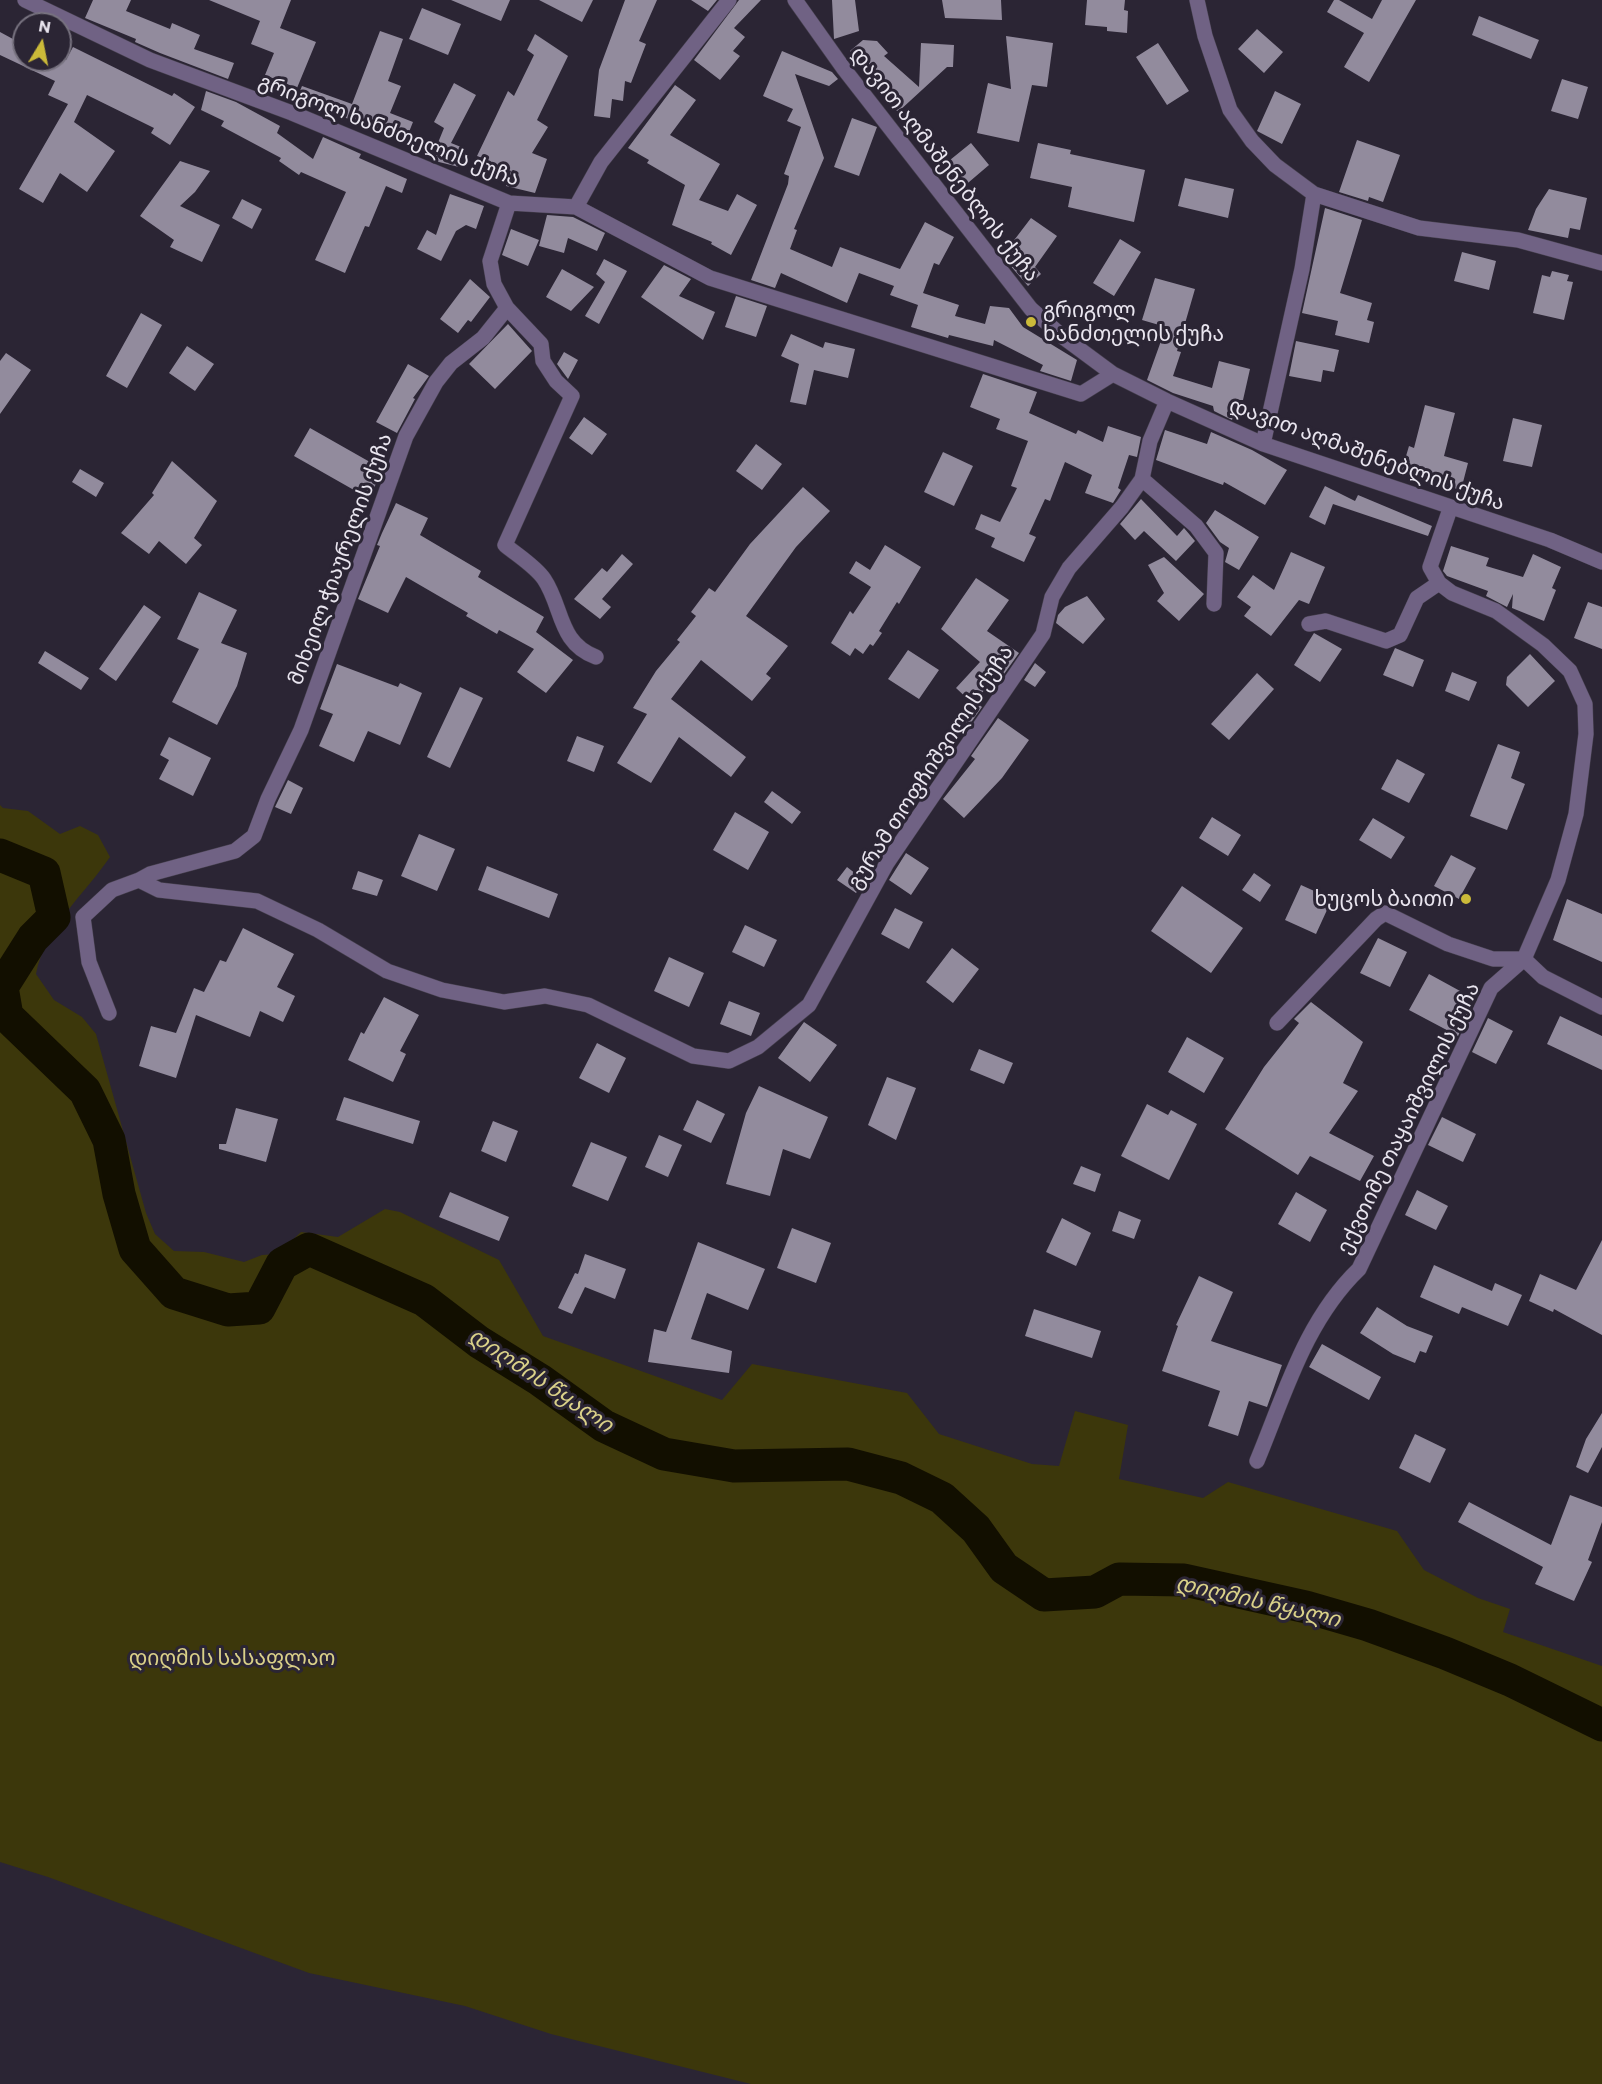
<!DOCTYPE html>
<meta charset="utf-8">
<style>
body{margin:0}
#map{position:relative;width:1602px;height:2084px;overflow:hidden;background:#2b2534;font-family:Commissioner,sans-serif}
canvas{display:block}
.north{position:absolute;left:12px;top:12px;width:60px;height:60px;box-sizing:border-box;background:#2b2534;border:2px solid #77727f;border-radius:50%;rotate:10deg;font-size:16px;font-weight:700;line-height:24px;text-align:center;color:#e9e5ef}
.north::after{content:'';display:block;margin:auto;width:21px;height:27px;background:#cbba39;clip-path:polygon(50% 0,100% 100%,50% 72%,0 100%)}
</style>
<div id="map">
<canvas width="1602" height="2084"></canvas>
<div class="north">N</div>
</div>
<script>
const context = document.querySelector('canvas').getContext('2d');
context.lineJoin = 'round';
function fillPath(path, color) { context.fillStyle = color; context.fill(path, 'evenodd'); }
function trace(path, color, width, dash) { context.strokeStyle = color; context.lineWidth = width; context.lineCap = dash ? 'butt' : 'round'; context.setLineDash(dash || []); context.stroke(path); }
function drawText(font, color, halo, rows, align = 'center') {
  context.font = font + ' Commissioner,"Noto Sans Georgian",sans-serif'; context.lineWidth = 6; context.setLineDash([]); context.textBaseline = 'middle'; context.strokeStyle = halo; context.fillStyle = color; for (const [text, x, y, turn = 0] of rows) {
    context.save(); context.translate(x, y); context.rotate((+turn || 0) * Math.PI / 180); context.textAlign = isNaN(turn) ? turn : align; if (halo) context.strokeText(text, 0, 0); context.fillText(text, 0, 0); context.restore();
  }
}
fillPath(new Path2D(`
 M0,805L3,808L28,811L60,834L80,826L98,835L110,857C84,895 45,927 36,974L54,1000L82,1017L96,1034L146,1213L155,1234L174,1251L204,1252L244,1262L262,1255L278,1254L301,1232L338,1237L385,1209L400,1212L499,1260L543,1336L722,1400L752,1364L907,1393L939,1434L1032,1464L1059,1466L1075,1411L1128,1425L1119,1479L1203,1498L1228,1482L1397,1531L1424,1570L1478,1598L1510,1609L1503,1632L1602,1666V2084H751L551,2034L465,2006L309,1973L48,1877L0,1862Z`), '#3c370b');
trace(new Path2D(`
 M0,855L44,873L54,917L33,938L2,987L7,1016L85,1091L109,1140L119,1194L135,1249L174,1293L228,1310L259,1308L282,1264L309,1249L424,1300L479,1342L540,1380L604,1426L664,1454L734,1466L848,1464L901,1478L942,1498L976,1529L1004,1568L1044,1595L1095,1592L1119,1579L1184,1580L1306,1607L1368,1625L1445,1653L1510,1680L1602,1725`), '#120f00', 33);
fillPath(new Path2D(`
 M93,0H131L126,11L170,29L172,23L200,35L194,49L234,63L228,79L160,53L135,42L136,39L85,18Z
 M209,0H291L280,28L316,42L297,88L265,75L274,53L251,44L260,21Z
 M451,0H510L501,21Z
 M539,0H593L582,22Z
 M625,0H657L639,41L646,44L631,83L625,81L623,101L612,99L610,118L594,116L599,70Z
 M691,0H717L708,11Z
 M739,0H761L734,28L745,37L733,51L740,56L720,80L694,60Z
 M832,0H855L859,31L834,39Z
 M942,0H1001L1002,20L945,18Z
 M1087,0H1125L1124,10L1128,11L1127,33L1107,31V27L1085,25Z
 M1334,0H1339L1372,19L1382,0H1416L1369,82L1344,67L1364,33L1327,12Z
 M422,8L461,24L448,55L409,39Z
 M1479,16L1539,40L1531,59L1472,35Z
 M1257,29L1283,52L1264,73L1238,49Z
 M380,31L403,39L388,81L401,86L390,113L413,122L405,142L297,98L302,86L352,104Z
 M0,32L24,45V60H66L73,47L172,96L174,93L195,107L170,145L151,133L154,128L87,95L74,122L115,151L87,192L60,173L43,203L19,189L68,104L48,95L55,81L0,55Z
 M535,34L568,56L537,120L548,127L532,153L547,159L535,193L506,186L511,171L477,156L508,91L514,96L534,55L527,50Z
 M1006,36L1053,43L1047,87L1032,85L1019,142L977,133L988,83L1011,89Z
 M863,40L877,41L888,53L884,56L919,87L921,43L954,45L953,67H947L898,112L880,93L884,89L850,51Z
 M1158,43L1189,91L1167,105L1136,57Z
 M782,51L832,72L838,79L829,86L795,74L824,158L794,229L797,230L790,249L832,267L840,247L900,269L925,222L954,237L939,265L934,263L923,293L959,305L955,316L985,324L990,306L1009,308L1023,327L1077,360L1071,381L1040,371L1043,365L994,340L993,346L949,335L948,338L911,327L918,305L890,295L894,286L859,273L847,303L781,273L775,288L751,280L788,184L789,176L784,174L801,127L787,121L793,109L763,96Z
 M1562,79L1588,87L1578,119L1551,111Z
 M454,83L476,95L451,143L466,149L459,167L431,160L444,128L434,122Z
 M675,85L696,100L670,135L720,164L699,200L728,211L737,194L757,205L731,255L711,244L712,242L672,225L685,185L647,163L649,160L628,148Z
 M206,91L236,102L280,126L277,133L313,159L323,137L361,154L359,158L407,179L402,193L386,186L369,227L365,226L345,273L315,260L346,192L301,172L299,175L279,161L281,158L221,126L224,121L201,110Z
 M1275,91L1301,104L1282,144L1257,131Z
 M852,118L877,127L859,176L834,167Z
 M1357,140L1400,155L1383,202L1369,197L1368,201L1339,192Z
 M971,143L989,165L962,188L936,156L940,153L950,160Z
 M1038,143L1071,150L1070,154L1145,170L1134,222L1068,207L1072,187L1030,178Z
 M180,161L210,171L195,192L180,206L220,225L202,262L170,247L174,240L140,216Z
 M1185,178L1234,189L1228,218L1178,206Z
 M1549,189L1587,198L1580,230L1570,228L1568,238L1528,230L1536,209Z
 M450,194L484,206L476,229L466,225L456,231L441,261L417,249L427,230L436,235Z
 M242,199L262,209L252,229L232,218Z
 M1325,208L1362,220L1340,293L1372,303L1367,320L1374,322L1369,343L1335,335L1338,321L1302,313Z
 M547,215L573,217L605,233L597,251L568,238L564,253L539,246Z
 M1031,218L1057,236L1035,267L1041,274L1028,286L1002,256Z
 M511,229L539,240L528,266L502,255Z
 M1120,239L1141,252L1114,296L1093,283Z
 M1462,252L1496,261L1489,290L1454,281Z
 M604,259L627,271L599,324L585,316L605,282L596,274Z
 M664,265L691,279L679,296L715,312L703,340L641,297Z
 M562,269L594,287L571,311L546,297Z
 M1552,271L1569,275L1567,281L1573,282L1564,320L1533,313L1542,275L1550,277Z
 M1155,278L1195,289L1177,351L1181,352L1173,376L1212,388L1219,361L1250,369L1243,400H1238L1232,420L1214,411L1213,406L1173,393L1147,380L1166,327L1142,320Z
 M470,279L490,297L471,322L468,320L458,333L440,319Z
 M736,296L767,306L756,337L725,327Z
 M141,313L162,325L127,388L106,376Z
 M508,324L532,351L495,389L469,364Z
 M791,334L823,348L825,342L855,349L848,378L814,370L806,405L790,402L799,364L781,356Z
 M1296,341L1339,350L1334,372L1323,370L1321,382L1289,376Z
 M187,346L214,364L195,391L169,373Z
 M564,352L578,360L568,379L557,364Z
 M6,353L31,370L0,414V361Z
 M408,364L429,376L413,398L415,399L397,433L376,422Z
 M983,374L1037,392L1029,413L1076,434L1078,430L1103,442L1108,426L1141,437L1137,457L1129,455L1118,488L1121,490L1113,503L1085,493L1092,475L1065,462L1050,501L1045,499L1029,534L1036,537L1024,562L991,547L995,538L975,529L981,514L1000,522L1017,488L1011,486L1028,441L996,429L1000,419L970,407Z
 M1425,405L1455,413L1444,456L1468,463L1461,490L1401,473L1409,446L1414,448Z
 M584,417L607,434L592,455L569,438Z
 M1513,418L1542,425L1532,467L1503,461Z
 M310,428L384,470L368,498L294,456Z
 M1165,430L1207,444L1211,432L1252,450L1287,470L1265,505L1224,482L1223,485L1156,460Z
 M756,444L782,464L762,490L736,471Z
 M943,452L973,466L954,506L924,492Z
 M172,461L217,501L194,538L202,545L186,564L159,541L149,554L121,533L154,495L152,493Z
 M80,469L104,483L96,497L72,482Z
 M1325,486L1355,501L1358,495L1432,526L1428,536L1333,504L1325,525L1309,517Z
 M803,487L830,511L796,547L746,616L788,646L766,674L771,678L752,701L701,660L671,699L746,757L731,777L679,737L651,783L617,763L647,714L633,708L656,671L680,642L677,640L696,616L691,612L709,588L715,592L750,544Z
 M1141,499L1177,536L1184,528L1195,541L1176,561L1144,531L1135,540L1120,524Z
 M396,503L428,518L420,535L481,571L478,577L544,617L536,632L573,660L546,693L517,672L534,649L499,630L497,634L466,616L468,613L406,577L388,613L358,599L380,546L377,545L382,533Z
 M1215,510L1259,537L1239,570L1225,562L1229,548L1220,542L1206,523Z
 M885,545L921,567L899,604L897,602L879,631L882,633L873,646L870,644L863,654L855,648L850,656L831,643L850,611L853,614L871,587L849,573L856,561L870,570Z
 M1451,546L1489,558L1486,566L1523,577L1533,554L1561,567L1552,588L1556,590L1544,621L1512,608L1513,594L1507,607L1486,596L1488,591L1447,576L1443,571Z
 M1291,552L1325,567L1309,604L1299,600L1271,636L1244,616L1251,607L1237,597L1253,575L1274,590Z
 M622,554L633,564L602,599L611,607L600,619L574,599L602,568L607,572Z
 M1164,557L1204,594L1179,621L1157,601L1164,593L1148,565Z
 M976,578L1009,600L987,631L1019,653L1004,674L1000,672L975,701L982,707L965,731L956,725L972,703L956,688L980,662L941,629Z
 M199,592L237,610L221,643L247,653L237,686L217,725L172,702L199,649L177,639Z
 M1087,596L1105,619L1083,644L1056,623L1058,615L1065,607Z
 M1588,602L1602,607V649L1574,638Z
 M144,605L161,617L116,681L99,669Z
 M1314,633L1342,649L1320,682L1294,665Z
 M1395,648L1424,660L1413,687L1383,675Z
 M908,650L939,670L919,699L888,679Z
 M45,651L89,678L81,690L38,663Z
 M1530,654L1555,681L1528,707L1506,685L1507,677Z
 M1035,663L1046,672L1035,687L1024,680Z
 M337,664L398,687L400,683L422,693L400,745L368,731L354,762L319,746L333,714L320,709Z
 M1452,672L1477,682L1469,701L1445,691Z
 M1257,673L1274,689L1229,740L1211,724Z
 M460,687L483,698L450,768L427,757Z
 M998,718L1029,740L1002,778L964,818L943,799L975,759L971,756Z
 M577,736L604,746L594,772L567,761Z
 M169,737L211,758L193,796L159,779L169,760L160,755Z
 M1498,744L1520,752L1511,778L1525,784L1507,830L1470,816Z
 M1397,759L1425,774L1409,803L1381,789Z
 M288,780L303,788L291,814L275,807Z
 M772,791L801,812L792,824L764,802Z
 M735,812L769,832L748,870L713,850Z
 M1212,817L1241,835L1228,856L1199,838Z
 M1373,818L1405,837L1391,859L1359,840Z
 M419,834L455,849L437,891L401,876Z
 M906,853L929,868L911,895L889,880Z
 M1451,855L1476,868L1459,899L1434,886Z
 M487,866L558,894L549,918L478,890Z
 M847,867L865,881L856,893L837,880Z
 M358,871L383,880L377,896L352,889Z
 M1254,873L1271,885L1260,902L1242,890Z
 M1301,885L1332,899L1316,934L1285,920Z
 M1182,886L1243,928L1211,973L1151,931Z
 M1567,899L1602,914V962L1553,940Z
 M895,908L923,922L909,949L881,934Z
 M745,925L777,940L764,967L732,952Z
 M243,928L294,954L277,987L295,996L283,1022L260,1011L250,1037L196,1015L176,1078L139,1066L151,1026L176,1033L194,988L204,992L220,960L226,962Z
 M1378,938L1407,952L1390,987L1360,973Z
 M952,948L979,969L953,1003L926,982Z
 M669,957L704,973L689,1007L654,991Z
 M1429,974L1471,997L1466,1007L1470,1010L1458,1036L1409,1010Z
 M384,997L419,1015L400,1051L406,1054L393,1082L348,1060L361,1032L364,1034Z
 M729,1001L760,1013L751,1036L720,1024Z
 M1311,1002L1363,1042L1343,1083L1358,1091L1329,1133L1374,1156L1360,1181L1310,1156L1298,1175L1225,1129L1264,1067L1299,1023L1294,1019Z
 M1560,1016L1602,1036V1070L1547,1044Z
 M1488,1018L1513,1031L1496,1064L1472,1052Z
 M804,1022L837,1045L810,1082L778,1058Z
 M1187,1037L1224,1058L1204,1093L1168,1072Z
 M597,1043L626,1058L609,1093L579,1078Z
 M979,1049L1013,1063L1004,1084L970,1070Z
 M887,1077L916,1088L896,1140L868,1125Z
 M759,1086L828,1117L810,1159L783,1149L770,1196L726,1184L746,1113Z
 M344,1097L420,1121L413,1144L336,1120Z
 M697,1100L725,1114L711,1143L683,1130Z
 M1147,1104L1168,1115L1171,1110L1197,1124L1169,1180L1121,1156Z
 M236,1108L278,1119L266,1162L219,1149V1144H226Z
 M1442,1117L1476,1134L1463,1162L1428,1145Z
 M493,1121L518,1131L506,1162L481,1151Z
 M659,1135L682,1145L668,1177L645,1167Z
 M591,1142L627,1157L608,1201L572,1186Z
 M1081,1166L1101,1174L1095,1192L1073,1184Z
 M1417,1190L1448,1206L1436,1230L1405,1215Z
 M450,1192L509,1217L499,1241L439,1217Z
 M1296,1192L1327,1210L1310,1242L1278,1224Z
 M1119,1211L1141,1220L1134,1239L1112,1231Z
 M1062,1218L1091,1233L1076,1266L1046,1252Z
 M792,1228L831,1243L816,1283L777,1268Z
 M1602,1240V1335L1554,1309L1553,1312L1529,1301L1540,1274L1576,1290Z
 M698,1242L765,1269L748,1310L707,1293L691,1339L732,1351L729,1373L648,1362L654,1329L666,1332Z
 M585,1254L626,1269L615,1299L585,1287L572,1314L558,1308L575,1273L578,1274Z
 M1434,1265L1492,1291L1495,1283L1522,1295L1508,1326L1462,1307L1459,1314L1420,1297Z
 M1199,1276L1233,1292L1211,1341L1282,1365L1267,1407L1249,1401L1238,1436L1208,1426L1220,1391L1162,1371L1178,1326L1176,1325Z
 M1377,1307L1407,1326L1433,1336L1426,1353L1420,1351L1415,1363L1393,1354L1360,1333Z
 M1034,1309L1101,1331L1092,1358L1025,1336Z
 M1322,1344L1381,1377L1369,1400L1309,1367Z
 M1602,1413V1447L1588,1473L1576,1467L1586,1439Z
 M1415,1434L1446,1449L1430,1483L1399,1468Z
 M1570,1495L1602,1507V1522L1588,1560L1592,1562L1574,1601L1535,1584L1543,1567L1458,1522L1469,1502L1551,1545Z`), '#928b9d');
const minor = new Path2D(`
 M25,0L150,60L292,113L509,203L576,207L710,278L1081,394L1113,374
 M795,0L844,69L1031,309L1063,337L1113,374L1167,401L1263,444L1550,540L1602,562
 M1197,0L1205,36L1230,110L1252,141L1275,165L1314,194L1419,228L1518,240L1602,263
 M509,203L490,261L494,284L507,308L541,344L543,361L556,381L572,396L505,545C517,555 535,566 544,579C563,607 558,643 596,657
 M576,207L601,162L729,0
 M1263,444L1302,269L1314,194
 M1142,479L1196,526L1216,553L1214,604
 M1309,624L1326,621L1386,641L1400,635L1417,598L1439,583
 M139,880L150,874L235,851L254,836L268,799L301,730L406,436L436,382L451,363L483,338L507,308
 M109,1013L89,962L83,917L112,890L139,880L159,890L257,901L318,930L387,971L442,990L504,1002L545,996L588,1005L693,1056L729,1061L758,1047L809,1005L887,863L1043,634L1052,597L1069,568L1122,507L1142,479L1150,441L1167,401
 M1277,1023L1376,919L1385,913L1448,944L1493,959H1524L1543,977L1602,1007
 M1257,1461C1285,1394 1305,1321 1359,1269L1491,988L1524,959L1558,880L1576,814L1586,734L1585,704L1570,671L1543,645L1496,611L1452,593L1439,583L1430,567L1450,509`);
trace(minor, '#46404e', 16);
trace(minor, '#706284', 15);
for (const [x, y, r, color] of [
 [1031,322,6,"#cbba39"],
 [1466,899,6,"#cbba39"]
]) { const dot = new Path2D(); dot.arc(x, y, r, 0, 2 * Math.PI); context.fillStyle = color; context.fill(dot); trace(dot, '#2b2534', 2); }
drawText('21px', '#e9e5ef', '#2b2534', [
 ["გრიგოლ ხანძთელის ქუჩა",389,130,21],
 ["დავით აღმაშენებლის ქუჩა",945,164,52],
 ["დავით აღმაშენებლის ქუჩა",1367,454,20],
 ["მიხეილ ჭიაურელის ქუჩა",340,559,-70],
 ["გურამ თოფჩიშვილის ქუჩა",930,767,-57],
 ["ექვთიმე თაყაიშვილის ქუჩა",1408,1118,-64]
]);
drawText('21px', '#e9e5ef', '#2b2534', [
 ["გრიგოლ",1043,310],
 ["ხანძთელის ქუჩა",1043,334],
 ["ხუცოს ბაითი",1454,899,"right"]
], 'left');
drawText('21px', '#dad088', '#2b2534', [
 ["დიღმის სასაფლაო",232,1658]
]);
drawText('italic 22px', '#dad189', '#2b2534', [
 ["დიღმის წყალი",541,1380,34],
 ["დიღმის წყალი",1258,1601,13]
]);
</script>
